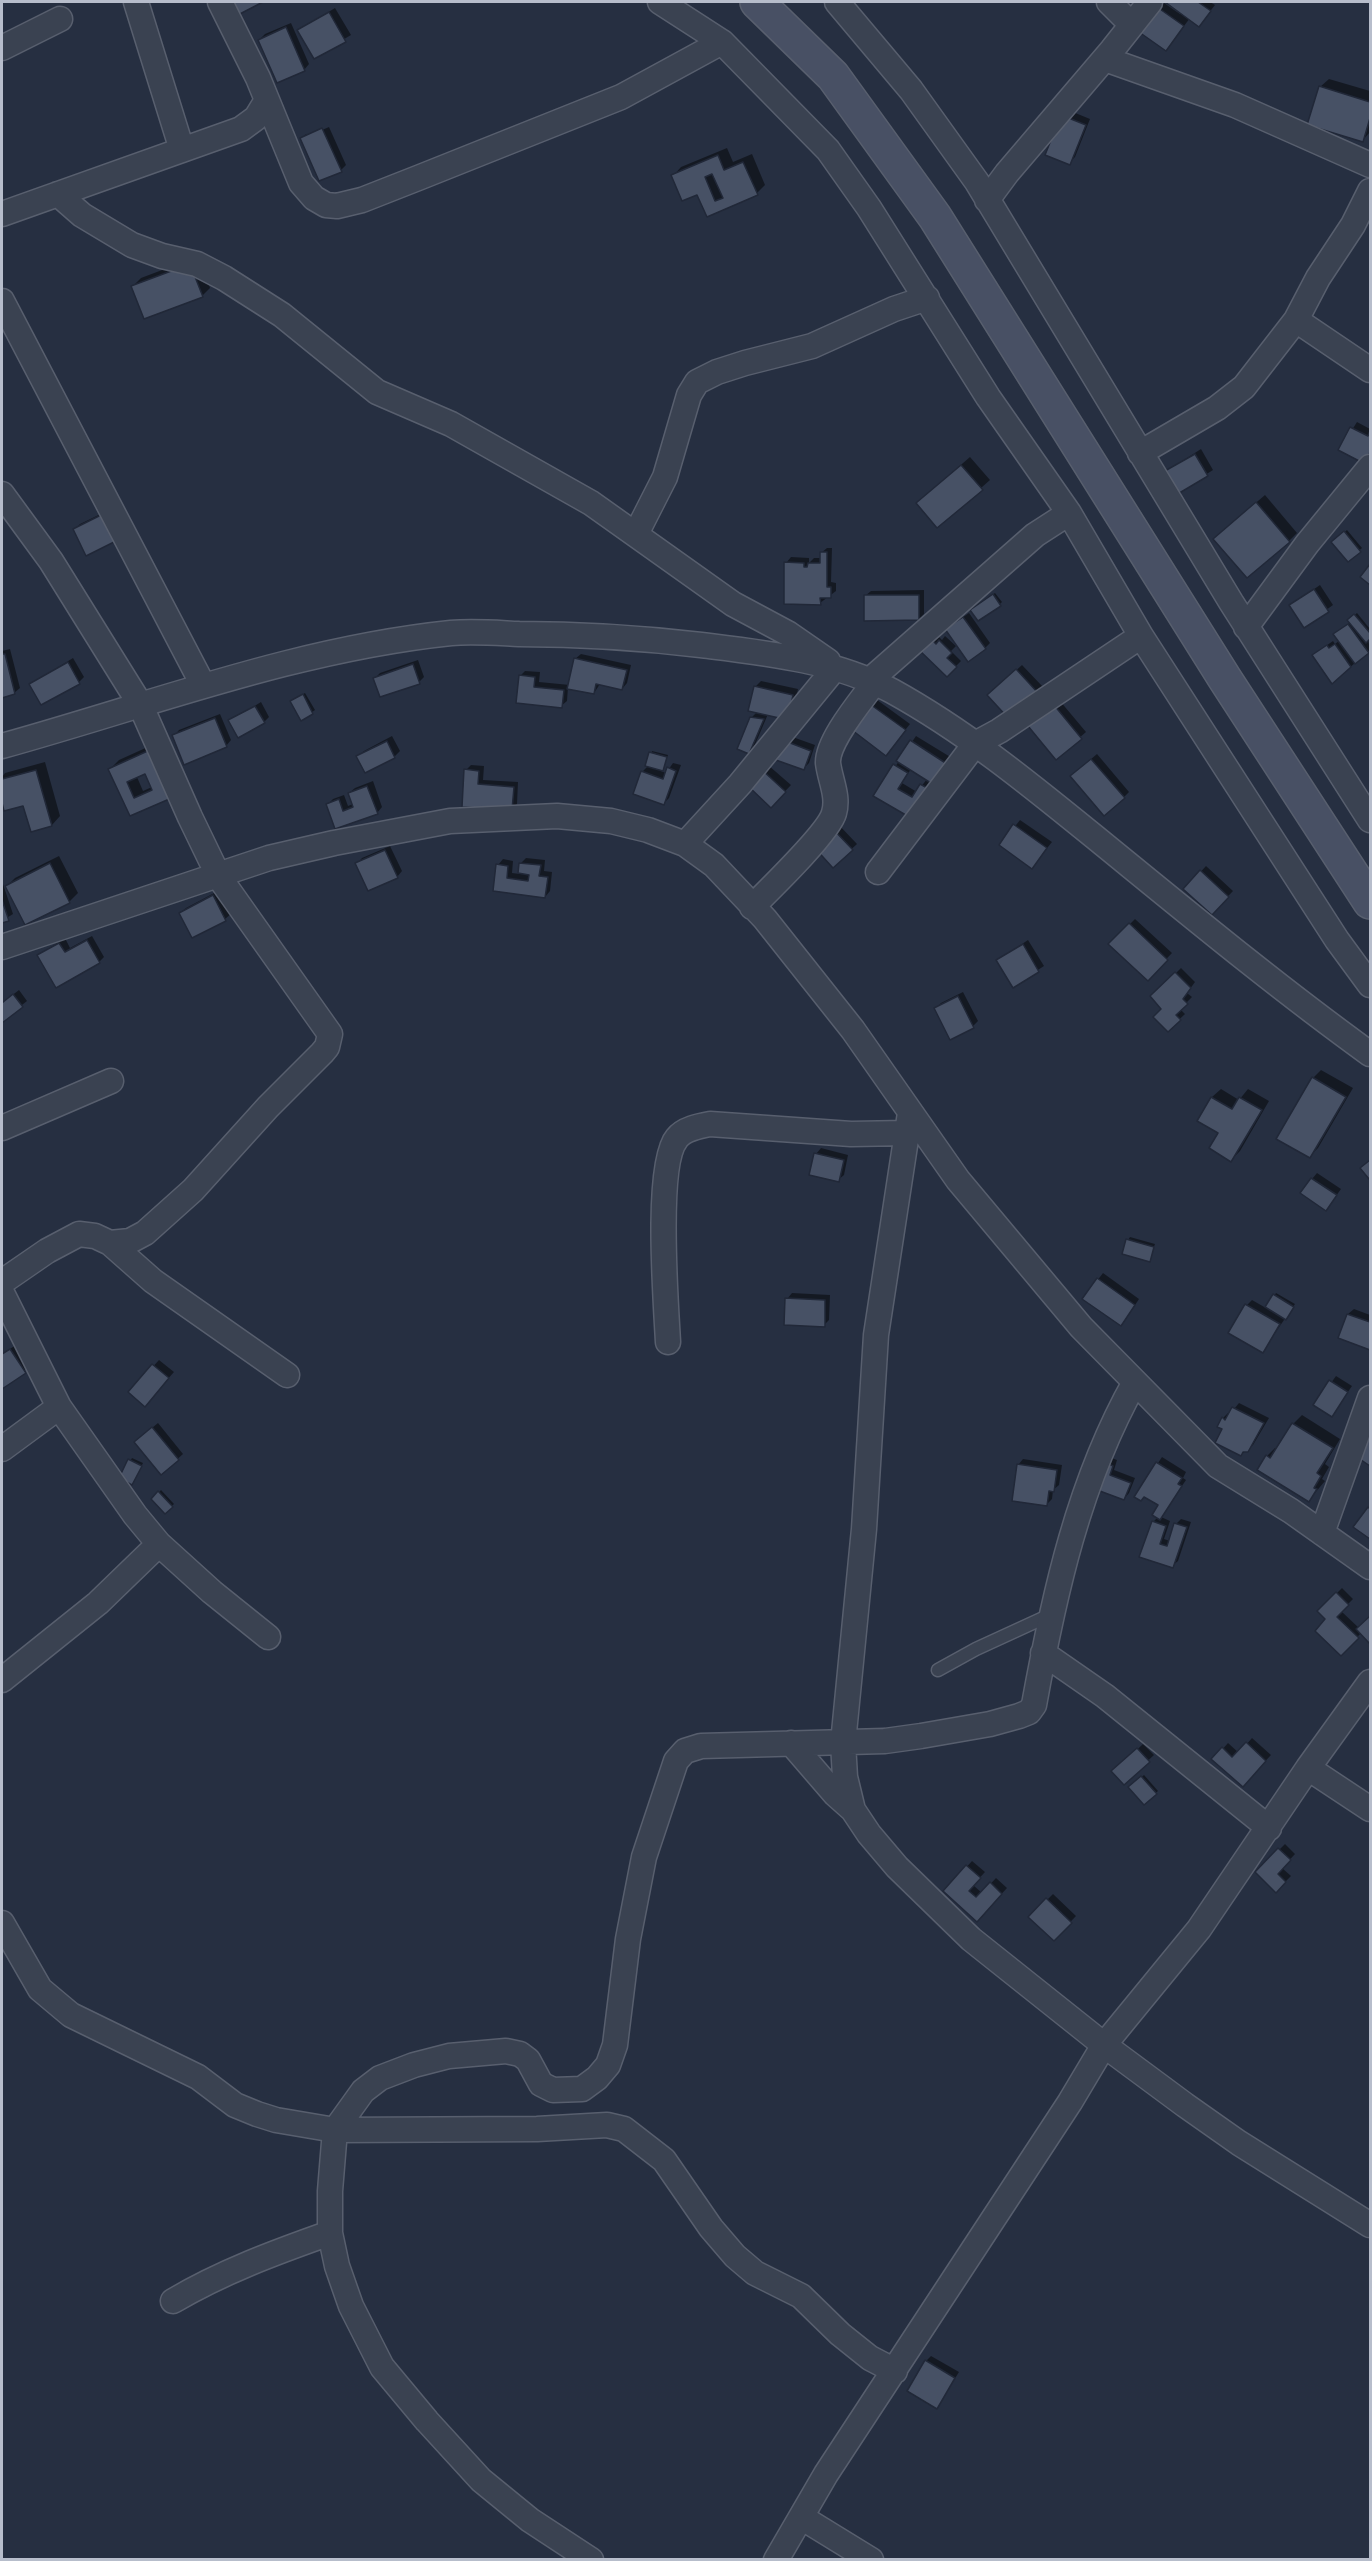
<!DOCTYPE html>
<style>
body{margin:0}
#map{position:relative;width:1372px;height:2561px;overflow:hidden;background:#262f41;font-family:"Archivo Narrow",sans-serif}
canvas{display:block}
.frame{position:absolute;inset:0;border:3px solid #b7bdcb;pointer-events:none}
</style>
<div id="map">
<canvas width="1372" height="2561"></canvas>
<div class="frame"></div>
</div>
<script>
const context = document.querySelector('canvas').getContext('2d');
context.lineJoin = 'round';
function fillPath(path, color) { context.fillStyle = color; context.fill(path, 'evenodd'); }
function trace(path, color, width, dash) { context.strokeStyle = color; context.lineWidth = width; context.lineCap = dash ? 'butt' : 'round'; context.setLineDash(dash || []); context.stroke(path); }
fillPath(new Path2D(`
 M1168,2H1210L1215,5L1204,19L1190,18L1166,50L1159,8L1164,3L1180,14L1181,11Z
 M335,8L351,35L314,57L299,30Z
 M291,23L309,64L304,70L259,40L265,34Z
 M1329,79L1370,91V132L1363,140L1320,87Z
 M1068,110L1090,119L1075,157L1069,163Z
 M329,127L346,165L341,170L302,139L306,134V137Z
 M727,148L733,162L752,154L765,185L757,193L708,215L698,193L673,176L681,167Z
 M199,256L210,288L202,296L133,286L141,278Z
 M1357,422L1370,429V456L1340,449Z
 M1201,449L1213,470L1177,493L1165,472Z
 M970,457L990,480L938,526L926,495Z
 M1265,495L1297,533L1289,541L1224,530Z
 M111,509L123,534L75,529L80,524Z
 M1347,530L1362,548L1348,560L1333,542Z
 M827,548H832L831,582L836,583V591L820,603L786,563L791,557L809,558V563L814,558H821V553Z
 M1320,585L1333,605L1304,626L1291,605Z
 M924,590V614L919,619L865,596L871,591Z
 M995,593L1002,602L1000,604L974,608Z
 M969,613L990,643L985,648L953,624Z
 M1357,613L1370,629V637L1368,639L1370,650L1333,682L1320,650L1333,641L1335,644L1340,640V629L1351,622L1349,620Z
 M934,632L942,640L945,636L956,646L951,651L961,661L947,675L919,648Z
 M10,649L20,688L14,693L2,696V651Z
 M581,654L631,665L627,683L622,689L600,684L594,693L568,687L567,701L561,706L517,701L520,676L525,671L540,672L539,682L570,685L575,659Z
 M73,658L84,677L79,682L31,684Z
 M418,660L424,677L419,682L375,678L380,673Z
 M1022,665L1043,687L1010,718L989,695Z
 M761,681L798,689L793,713L768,714L754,747L749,752L751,718L757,712L755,687Z
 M305,693L315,710L302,719L294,699Z
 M873,697L910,724L886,754L850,727Z
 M1060,701L1086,732L1056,758L1030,726Z
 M261,702L269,717L264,722L230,721Z
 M220,714L231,740L226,746L174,736L179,730Z
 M787,735L815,745L809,763L803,769L775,758Z
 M392,736L400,751L394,757L366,771L358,756L364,751Z
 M916,736L952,758L916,811L876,795ZM911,769L927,779L917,792L902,783Z
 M161,741L182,787L131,814L110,769L119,760ZM146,772L152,787L143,791L137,777Z
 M652,751L668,755L664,767L661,771L666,773L673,763L681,765L669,798L664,803L642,772L648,766Z
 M1097,754L1129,792L1124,797L1077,771Z
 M45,762L60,816L52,825L32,830L24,805L5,810L2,797V777L5,773Z
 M471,765L484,766L483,780L518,782L517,804L512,809L463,805L466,770Z
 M768,765L791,785L771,806L749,785Z
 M373,781L382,807L377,813L336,827L328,804L333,799L344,795L348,806L353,804L349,793L355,788Z
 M1020,820L1052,842L1032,867L1001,844Z
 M838,824L857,844L833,866L815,846Z
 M390,846L402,871L397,877L357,864L362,858Z
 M59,856L78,893L70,901L26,923L7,886L15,878Z
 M526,858L545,860L544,871L552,872L550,891L545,897L495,890L498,865L503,859L513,861L512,873L520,874L521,863Z
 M1206,866L1233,891L1212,913L1185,889Z
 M2,881L13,914L2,921Z
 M218,891L231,914L225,919L193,936L180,913L186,908Z
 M1135,919L1172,953L1147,979L1110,944Z
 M92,936L104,957L99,962L39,955L65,938L70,948Z
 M1028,940L1044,966L1013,986L998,960Z
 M1181,968L1195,982L1187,993L1192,997L1180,1009L1185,1014L1168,1030L1163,1009L1152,997Z
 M19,990L27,1001L2,1021V1003Z
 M963,992L978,1021L973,1026L936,1008L941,1003Z
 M1321,1070L1353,1088L1318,1148L1310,1156L1313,1078Z
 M1221,1089L1239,1100L1248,1089L1269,1101L1240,1151L1231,1160L1220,1133L1199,1120L1212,1097Z
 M821,1148L848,1155L844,1175L838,1180L816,1154Z
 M1317,1173L1341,1189L1331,1203L1312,1179Z
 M1130,1237L1155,1244L1149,1260L1128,1240Z
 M1103,1273L1139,1299L1126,1319L1084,1298Z
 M792,1293L830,1295L829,1320L824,1325L787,1299Z
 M1276,1293L1295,1304L1262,1352L1247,1305L1252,1300L1266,1308Z
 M1354,1309L1370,1315V1348L1348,1314Z
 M16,1345L30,1367L2,1387V1354Z
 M159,1360L174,1372L150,1399L130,1392Z
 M1336,1376L1352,1386L1332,1415L1315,1405Z
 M1239,1403L1269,1418L1253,1445L1241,1455L1224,1428L1219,1426L1223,1418L1228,1413L1230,1414Z
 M1302,1415L1340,1439L1325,1464L1329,1467L1322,1479L1325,1481L1309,1500L1267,1456L1275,1448L1278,1449L1293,1424Z
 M158,1423L183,1454L162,1473L141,1437Z
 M1106,1456L1117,1460L1114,1470L1135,1478L1129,1493L1124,1499L1091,1486Z
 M1162,1457L1186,1472L1183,1478L1186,1480L1161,1517L1170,1521L1164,1539L1170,1541L1176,1524L1181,1519L1191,1522L1178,1561L1172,1566L1141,1556L1153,1522L1158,1517L1160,1505L1145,1495L1136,1496Z
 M132,1458L143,1463L134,1481L121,1477Z
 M1023,1459L1062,1465L1059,1485L1053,1490L1052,1499L1046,1505L1018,1465Z
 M161,1490L174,1504L165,1512L153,1499Z
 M1342,1588L1353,1599L1341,1611L1359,1628L1370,1617V1641L1361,1633L1341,1654L1328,1619L1319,1611Z
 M1252,1738L1271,1755L1243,1785L1214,1759L1228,1743L1239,1753Z
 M1143,1744L1154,1755L1124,1783L1114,1772Z
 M1144,1775L1158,1791L1144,1803L1130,1787Z
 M1285,1844L1295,1854L1282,1868L1291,1876L1276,1891L1257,1872Z
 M972,1861L985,1872L973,1885L982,1893L996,1878L1007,1888L982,1915L945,1891Z
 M1053,1894L1076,1916L1054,1939L1030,1917Z
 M931,2356L959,2372L937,2407L926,2361Z`), '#0007');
const building = new Path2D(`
 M228,2H263L234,17Z
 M1165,2H1198L1211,11L1199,27Z
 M1157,7L1184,26L1166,51L1139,32Z
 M329,12L346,42L314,59L297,30Z
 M286,27L305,71L277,83L258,40Z
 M1319,86L1370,102V118L1363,142L1307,125Z
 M1061,115L1086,125L1070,165L1045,155Z
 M322,128L342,172L319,181L300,138Z
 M718,155L724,170L743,162L758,195L707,217L697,195L682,201L671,175ZM712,174L723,198L715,201L705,177Z
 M190,264L203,297L144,319L131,286Z
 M1350,427L1368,436L1370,431V452L1365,464L1338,450Z
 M1195,454L1208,476L1176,495L1163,472Z
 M961,465L983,490L937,528L916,503Z
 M1256,502L1290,542L1247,578L1213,539Z
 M105,513L118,540L86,556L73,529Z
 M1344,531L1361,552L1348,562L1331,542Z
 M820,552H827V587H831V598H820L821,605L784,604V562L804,563V567H807L808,563H820Z
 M1370,564V585L1360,577Z
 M1314,589L1329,612L1304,628L1289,605Z
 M993,594L1001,606L978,621L970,610Z
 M864,595H919V620L864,621Z
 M1354,614L1370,633V639L1366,643L1347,620Z
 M963,617L986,649L968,662L945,629Z
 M1348,624L1369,653L1355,664L1333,634Z
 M928,636L936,644L939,640L952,653L947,658L957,667L947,677L917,648Z
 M1335,644L1351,667L1332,684L1312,655L1327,645L1329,648Z
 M2,654H5L15,694L2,698Z
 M574,658L627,670L622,690L596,684L594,694L567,689Z
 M68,662L80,684L41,705L29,684Z
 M413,664L420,684L380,697L373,678Z
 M1016,669L1039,694L1010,720L987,695Z
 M519,675L535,677L534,687L564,690L562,708L516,703Z
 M754,686L793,695L788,720L748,711Z
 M303,694L313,714L301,721L290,701Z
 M867,702L906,730L886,756L848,727Z
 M1054,705L1082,739L1056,760L1028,726Z
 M255,706L265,723L238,738L228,720Z
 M750,717L764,719L749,754L737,749Z
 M215,718L227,747L184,765L172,735Z
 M780,739L811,751L804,770L773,759Z
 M910,740L947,764L934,785L896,761Z
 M387,741L395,758L365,773L356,756Z
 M152,749L174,797L130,816L108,769ZM145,774L152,790L134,798L127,782Z
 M649,752L667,757L663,771L645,766Z
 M1091,759L1125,798L1104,816L1070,776Z
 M893,764L908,773L898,789L912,797L920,784L929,789L911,818L873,796Z
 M667,767L676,771L664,805L633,794L641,771L663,779Z
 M464,769L479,771L478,784L514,787L512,810L462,807Z
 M761,769L786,792L771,808L747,785Z
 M36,770L52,826L31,832L23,806L4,811L2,803V779Z
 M367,786L378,814L335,829L326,804L339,799L343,811L353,807L348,793Z
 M1013,824L1047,848L1032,869L999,845Z
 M832,828L853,850L833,868L813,846Z
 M385,850L398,878L368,891L355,863Z
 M50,863L70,903L25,925L5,886Z
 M519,863L541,865L539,876L548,877L545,898L493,891L496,864L508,866L507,878L528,881L529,875L518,873Z
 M1200,870L1229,897L1212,915L1183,889Z
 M213,895L226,921L192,938L179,913Z
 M2,900L9,921L2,923Z
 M1129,923L1168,960L1148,981L1108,944Z
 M87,940L100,963L56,988L37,955L59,943L65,952Z
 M1023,944L1039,972L1013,988L996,960Z
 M1175,972L1191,988L1183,999L1188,1004L1176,1015L1181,1020L1168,1032L1153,1017L1161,1009L1150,996Z
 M13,994L23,1007L2,1023V1003Z
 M958,996L974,1028L950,1040L934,1008Z
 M1312,1077L1346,1097L1310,1158L1276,1139Z
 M1211,1097L1232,1109L1239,1097L1262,1110L1231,1162L1209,1148L1218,1133L1197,1121Z
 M814,1153L844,1160L839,1182L809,1175Z
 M1370,1160V1178L1369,1179L1360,1168Z
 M1311,1178L1337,1195L1326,1211L1300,1193Z
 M1126,1239L1154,1247L1150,1262L1122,1254Z
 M1097,1278L1135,1305L1121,1326L1082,1299Z
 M1273,1294L1294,1307L1286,1320L1265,1307Z
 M785,1298L825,1300V1327L784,1325Z
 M1245,1304L1280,1324L1263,1353L1228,1333Z
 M1347,1314L1370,1322V1350L1338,1338Z
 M10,1349L26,1373L2,1389V1354Z
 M152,1364L169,1378L145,1407L128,1392Z
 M1329,1380L1348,1392L1332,1417L1313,1405Z
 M1232,1407L1264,1423L1248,1452H1243L1241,1456L1215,1443L1222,1429L1217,1427L1222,1417L1225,1420Z
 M1292,1423L1333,1448L1317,1473L1321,1476L1314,1488L1317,1489L1309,1502L1257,1470L1266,1455L1270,1458Z
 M152,1427L179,1460L161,1475L134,1442Z
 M1370,1431V1466L1354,1455Z
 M128,1459L142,1466L132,1485L119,1478Z
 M1100,1460L1113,1466L1110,1475L1131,1483L1124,1500L1089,1487Z
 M1156,1462L1182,1478L1178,1484L1182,1486L1160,1520L1152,1515L1158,1505L1144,1497L1141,1501L1134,1497Z
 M1017,1464L1057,1470L1054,1492L1049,1491L1047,1506L1012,1501Z
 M158,1491L173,1507L165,1514L151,1499Z
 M1368,1507L1370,1509V1539L1353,1527Z
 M1152,1521L1166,1526L1160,1544L1167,1546L1174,1523L1187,1527L1173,1568L1139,1557Z
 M1336,1592L1349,1605L1337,1617L1359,1638L1341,1656L1315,1631L1325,1619L1317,1611Z
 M1370,1616V1644L1356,1629Z
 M1246,1742L1266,1761L1243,1787L1211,1759L1222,1747L1232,1757Z
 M1137,1748L1150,1762L1124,1785L1111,1771Z
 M1141,1776L1157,1794L1144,1805L1128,1787Z
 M1278,1848L1291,1860L1278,1874L1286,1882L1276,1893L1255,1872Z
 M966,1865L981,1878L969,1891L976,1897L990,1882L1002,1894L977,1922L943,1891Z
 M1046,1898L1072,1923L1054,1941L1028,1917Z
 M925,2360L955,2378L937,2409L907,2391Z`);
fillPath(building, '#475165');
trace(building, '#212838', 1.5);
const service = new Path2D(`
 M938,1670L976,1649L1050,1615`);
const minor = new Path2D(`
 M136,2L182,150
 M220,2L258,78L301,183L314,198L326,205L337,206L362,200L418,178L621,97L722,42
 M660,2L722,42L828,150L869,208L988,397L1069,513L1141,636L1337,940L1370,985
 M837,2L911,90L977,182L1231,602L1370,820
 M1109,2L1132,25
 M2,48L60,19
 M1105,59L1235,105L1370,165
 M58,194L82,215L132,245L162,256L197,264L224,278L282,315L377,392L451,424L591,503L733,604L789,634L828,661
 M987,200L1007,173L1112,50L1150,2
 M2,214L241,129L256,118L267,100
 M2,301L203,685
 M1296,320L1370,370
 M1140,453L1217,408L1244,387L1296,320L1318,278L1353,225L1370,191
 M2,494L51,561L140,704L190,817L219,877L330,1034L327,1047L322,1053L268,1107L193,1190L145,1233L130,1241L110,1243L95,1236L79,1234L47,1251L2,1282
 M636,534L665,477L689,395L697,382L717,372L745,363L812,346L894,309L927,298
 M1246,627L1307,544L1370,467
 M869,681L1035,535L1069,513
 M2,746C150,705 296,649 451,633C473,631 497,633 519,634C580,634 641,638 701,645C766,653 834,660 892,691C970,734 1038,791 1107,847C1194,918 1280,989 1370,1054
 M685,844L740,784L835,668
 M878,872L975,744L999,731L1141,636
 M752,907C769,890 829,832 834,813C839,796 830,780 828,763C827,741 861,701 874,683
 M2,947L269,858L334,843L450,821L557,816L611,821L648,830L685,844L714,865L765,919L853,1030L958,1180L1081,1327L1218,1466L1291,1511L1370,1567
 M910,1113L876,1335L864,1529L843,1743L845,1777L853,1810L869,1834L897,1867L971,1939L1104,2045L1185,2105L1239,2143L1370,2225
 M2,1128L111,1081
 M110,1243L153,1281L287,1375
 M2,1293L59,1407L135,1515L159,1544L212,1592L268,1637
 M668,1342C666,1304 655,1164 677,1138C684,1129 699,1126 710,1124L851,1134L906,1133
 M2,1449L59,1407
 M1322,1533L1370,1398
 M1043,1653L1105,1696L1269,1828
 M2,1680L98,1603L159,1544
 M791,1743L835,1794L853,1810
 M1308,1768L1370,1809
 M2,1923L40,1989L71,2015L198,2077L235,2105L257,2114L276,2120L335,2130L537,2129L607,2125L624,2129L664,2160L711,2228L735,2256L755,2273L801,2296L840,2334L870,2358L895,2371
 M173,2301C222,2272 276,2252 330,2233
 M801,2517L871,2560
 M591,2560L530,2520L481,2480L427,2421L382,2367L351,2306L337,2266L330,2233V2191L335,2130L363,2091L380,2078L414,2065L449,2056L506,2051L520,2054L528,2060L541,2084L553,2090L582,2089L597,2078L608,2065L615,2045L628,1939L644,1857L676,1761L685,1751L701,1746L885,1741L921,1736L990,1724L1019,1716L1029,1712L1034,1705C1054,1594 1079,1481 1135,1382
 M776,2560L826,2474L1070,2102L1104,2045L1199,1929L1308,1768L1370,1682`);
const secondary = new Path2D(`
 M757,2L833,76L935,217L1225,679L1370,902`);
trace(service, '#585f6e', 15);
trace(minor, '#585f6e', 27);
trace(secondary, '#585f6e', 36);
trace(service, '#3a4251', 12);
trace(minor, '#3a4251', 24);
trace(secondary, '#485064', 33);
</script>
